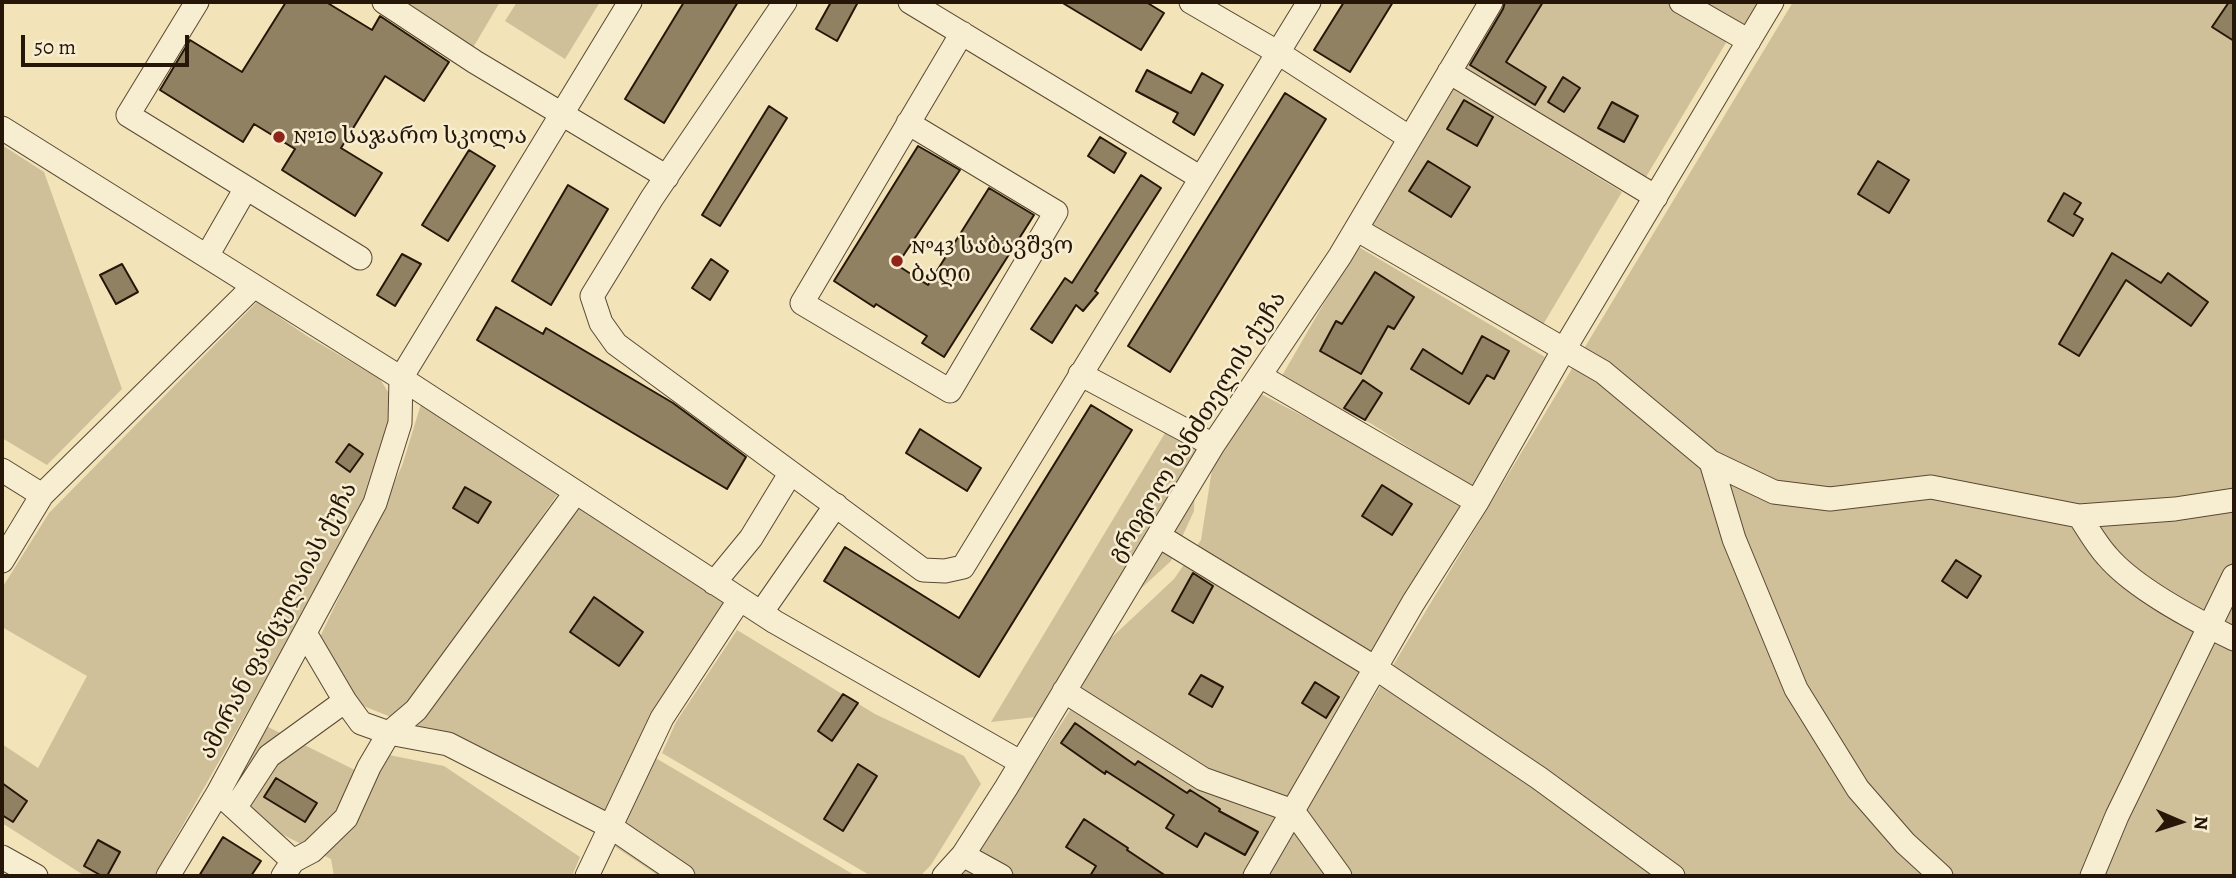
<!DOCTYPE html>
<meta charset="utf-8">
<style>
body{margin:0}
#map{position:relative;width:2236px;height:878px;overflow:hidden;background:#f2e3b8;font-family:Alegreya,serif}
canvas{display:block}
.frame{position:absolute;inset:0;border:4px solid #261607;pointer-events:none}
.north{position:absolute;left:2145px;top:787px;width:70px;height:70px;-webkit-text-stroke:5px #f7edd1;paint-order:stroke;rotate:93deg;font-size:19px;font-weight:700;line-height:28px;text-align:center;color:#261607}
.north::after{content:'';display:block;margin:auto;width:24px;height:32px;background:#261607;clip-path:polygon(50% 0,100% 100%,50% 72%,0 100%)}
.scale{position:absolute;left:21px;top:35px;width:168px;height:32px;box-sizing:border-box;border:4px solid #261607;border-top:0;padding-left:9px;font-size:21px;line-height:24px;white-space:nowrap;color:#261607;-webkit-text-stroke:5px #f7edd1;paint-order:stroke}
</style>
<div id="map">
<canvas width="2236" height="878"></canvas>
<div class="frame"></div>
<div class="north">N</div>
<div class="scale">50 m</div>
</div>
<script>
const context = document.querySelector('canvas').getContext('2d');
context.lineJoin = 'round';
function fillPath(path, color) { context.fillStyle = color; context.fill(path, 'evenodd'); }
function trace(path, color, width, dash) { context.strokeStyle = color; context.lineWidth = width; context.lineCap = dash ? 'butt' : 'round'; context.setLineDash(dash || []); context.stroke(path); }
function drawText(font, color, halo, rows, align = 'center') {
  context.font = font + ' Alegreya,"Noto Serif Georgian",serif'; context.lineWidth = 5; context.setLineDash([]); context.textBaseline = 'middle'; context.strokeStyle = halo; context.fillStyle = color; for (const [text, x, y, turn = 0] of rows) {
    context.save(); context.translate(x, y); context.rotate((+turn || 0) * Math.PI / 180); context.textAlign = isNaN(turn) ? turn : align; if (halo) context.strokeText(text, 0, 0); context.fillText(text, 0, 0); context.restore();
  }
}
fillPath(new Path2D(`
 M400,2H500L471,51Z
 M517,2H600L565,59L505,21Z
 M1502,2H1672L1730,36L1643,182L1460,72Z
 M1688,2H1765L1745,35Z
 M1793,2H2234V876H1266Z
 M1451,88L1622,192L1541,328L1365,232Z
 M2,145L44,172L122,389L47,465L2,438Z
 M1357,246L1545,357L1477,490L1370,423L1279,381Z
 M257,302L307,336L380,379L395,403L366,495L323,578L154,876H85L2,823V744L38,768L87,676L2,627V588L49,513Z
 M1261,394L1343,437L1472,492L1244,876H962L1078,698L1093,655L1174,579L1201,540L1213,463Z
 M421,404L559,492L433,673L396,719L356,703L319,639L402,466Z
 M1165,433L1196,449L1194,511L1171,561L1088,637L1044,716L991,722Z
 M581,507L729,606L642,750L856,876H659L458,742L403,731Z
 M737,630L875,714L964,756L981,784L931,865L920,876H871L662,753L676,722Z
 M264,725L365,775L389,755L444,766L580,857L572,876H334L331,859L224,805Z`), '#cfc09a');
const building = new Path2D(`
 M286,2H326L372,30L380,16L449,62L424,101L385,76L341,148L382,173L355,216L282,170L295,149L254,124L243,142L160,90L190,40L242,72Z
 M684,2H738L664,123L625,99Z
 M831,2H858L837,41L816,29Z
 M1061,2H1146L1164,13L1141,50Z
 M1344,2H1393L1350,72L1314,50Z
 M1505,2H1543L1506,62L1546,87L1535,105L1470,65L1503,9Z
 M2229,2H2234V41L2212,27Z
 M1147,70L1191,93L1202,73L1223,85L1194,135L1173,122L1178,113L1136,91Z
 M1563,77L1580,88L1564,112L1548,102Z
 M1285,93L1326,119L1170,372L1128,346Z
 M1464,100L1493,117L1477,146L1447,129Z
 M1612,102L1638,116L1624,142L1598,128Z
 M769,106L787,118L720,226L702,215Z
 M1100,137L1126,153L1114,173L1088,156Z
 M918,146L960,170L897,265L928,285L989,188L1034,215L944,357L922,343L927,336L876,304L874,307L834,281Z
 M469,150L495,166L448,241L422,225Z
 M1428,161L1470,187L1451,217L1409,191Z
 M1878,161L1909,180L1889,213L1858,194Z
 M1141,175L1161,188L1095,291L1098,293L1083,311L1076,305L1052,343L1031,329L1065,278L1072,283Z
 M568,185L608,209L551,305L512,281Z
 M2064,193L2081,203L2074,214L2083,219L2073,236L2048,221Z
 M2112,253L2161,283L2168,273L2208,302L2191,326L2126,280L2079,356L2059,344Z
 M402,254L421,264L395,306L377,295Z
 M711,259L728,271L710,300L692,288Z
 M122,264L138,292L116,304L100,275Z
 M1375,272L1414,297L1394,329L1388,326L1361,374L1320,351L1336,321L1342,324Z
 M496,307L543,334L546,328L673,403L746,457L727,489L477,340Z
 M1482,336L1509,351L1494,379L1487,375L1469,404L1411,369L1423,349L1462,374Z
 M1363,380L1382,393L1365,420L1344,408Z
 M1091,405L1132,430L979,677L824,581L845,547L959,618Z
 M920,429L981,468L967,491L906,453Z
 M349,444L363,454L350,472L336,462Z
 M1382,485L1412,504L1392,535L1362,516Z
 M465,487L491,502L478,523L453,508Z
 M1956,560L1981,576L1967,598L1942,581Z
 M1193,573L1213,586L1193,623L1172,611Z
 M594,597L643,632L619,666L570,632Z
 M1201,675L1223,687L1212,707L1189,694Z
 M1315,682L1339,697L1326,718L1302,703Z
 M843,694L858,703L832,741L818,731Z
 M1075,723L1135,765L1138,761L1187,793L1190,790L1220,809L1219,811L1258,832L1245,855L1205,833L1197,847L1166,828L1174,815L1106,771L1105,774L1061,743Z
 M858,764L877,776L843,831L824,819Z
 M276,778L317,803L305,822L264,797Z
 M2,783L27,801L13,822L2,815Z
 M1084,819L1128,848L1127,850L1166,876H1090L1096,866L1066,847Z
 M223,837L261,861L251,876H199Z
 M98,840L120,852L107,876H102L84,866Z`);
fillPath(building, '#908163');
trace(building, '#261607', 2);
const minor = new Path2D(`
 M197,2L128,115L360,258
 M384,2L475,62L667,177
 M785,2L652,198L592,296L601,323L616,344L923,570L945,571L963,567L1309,2
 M910,2L1201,178
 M1191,2L1277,52L1410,138
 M1681,2L1749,41
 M1449,72L1656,197
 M908,123L1056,212L950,391L802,303L962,33
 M2,128L401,378L775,622L1020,762
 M1356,229L1603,372L1711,462L1774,492L1830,499L1931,487L2079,516L2175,509L2234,500
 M207,256L246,188
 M1080,374L1213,445
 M1260,376L1477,502
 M1711,462L1734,539L1796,689L1858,789L1905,843L1941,876
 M2,470L42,495
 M2079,516C2088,529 2096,544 2107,556C2135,589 2195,620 2234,639
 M1159,536L1377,669L1539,778L1673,876
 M2,561L42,495L254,286
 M714,583L751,538L790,474
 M761,613L836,505
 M305,633L345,701L361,723L389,733L448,744L611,827L683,876
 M1064,691L1203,779L1293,811L1340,876
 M226,800L293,861L283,876
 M235,808L269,756L345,701
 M963,855L1001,876
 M2,857L36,876
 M293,861L312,851L346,818L369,767L389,733L416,710L576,492
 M168,876L218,793L375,503L400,423L401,378L630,2
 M587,876L662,718L740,599
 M944,876L963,855L1006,788L1213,445L1340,256L1491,2
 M1255,876L1413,603L1477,502L1563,351L1772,2
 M2092,876L2117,816L2234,576`);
trace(minor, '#594933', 25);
trace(minor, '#f7edd1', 23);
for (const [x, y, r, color] of [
 [279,137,7,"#8f2418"],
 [897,261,7,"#8f2418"]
]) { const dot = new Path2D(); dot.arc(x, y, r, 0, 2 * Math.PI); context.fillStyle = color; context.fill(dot); trace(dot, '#f7edd1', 2.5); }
drawText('24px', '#261607', '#f7edd1', [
 ["№10 საჯარო სკოლა",293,137],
 ["№43 საბავშვო",911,247],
 ["ბაღი",911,275]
], 'left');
drawText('24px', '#261607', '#f7edd1', [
 ["გრიგოლ ხანძთელის ქუჩა",1198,427,-58],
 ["ამირან ფანცულაიას ქუჩა",279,621,-62]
]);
</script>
